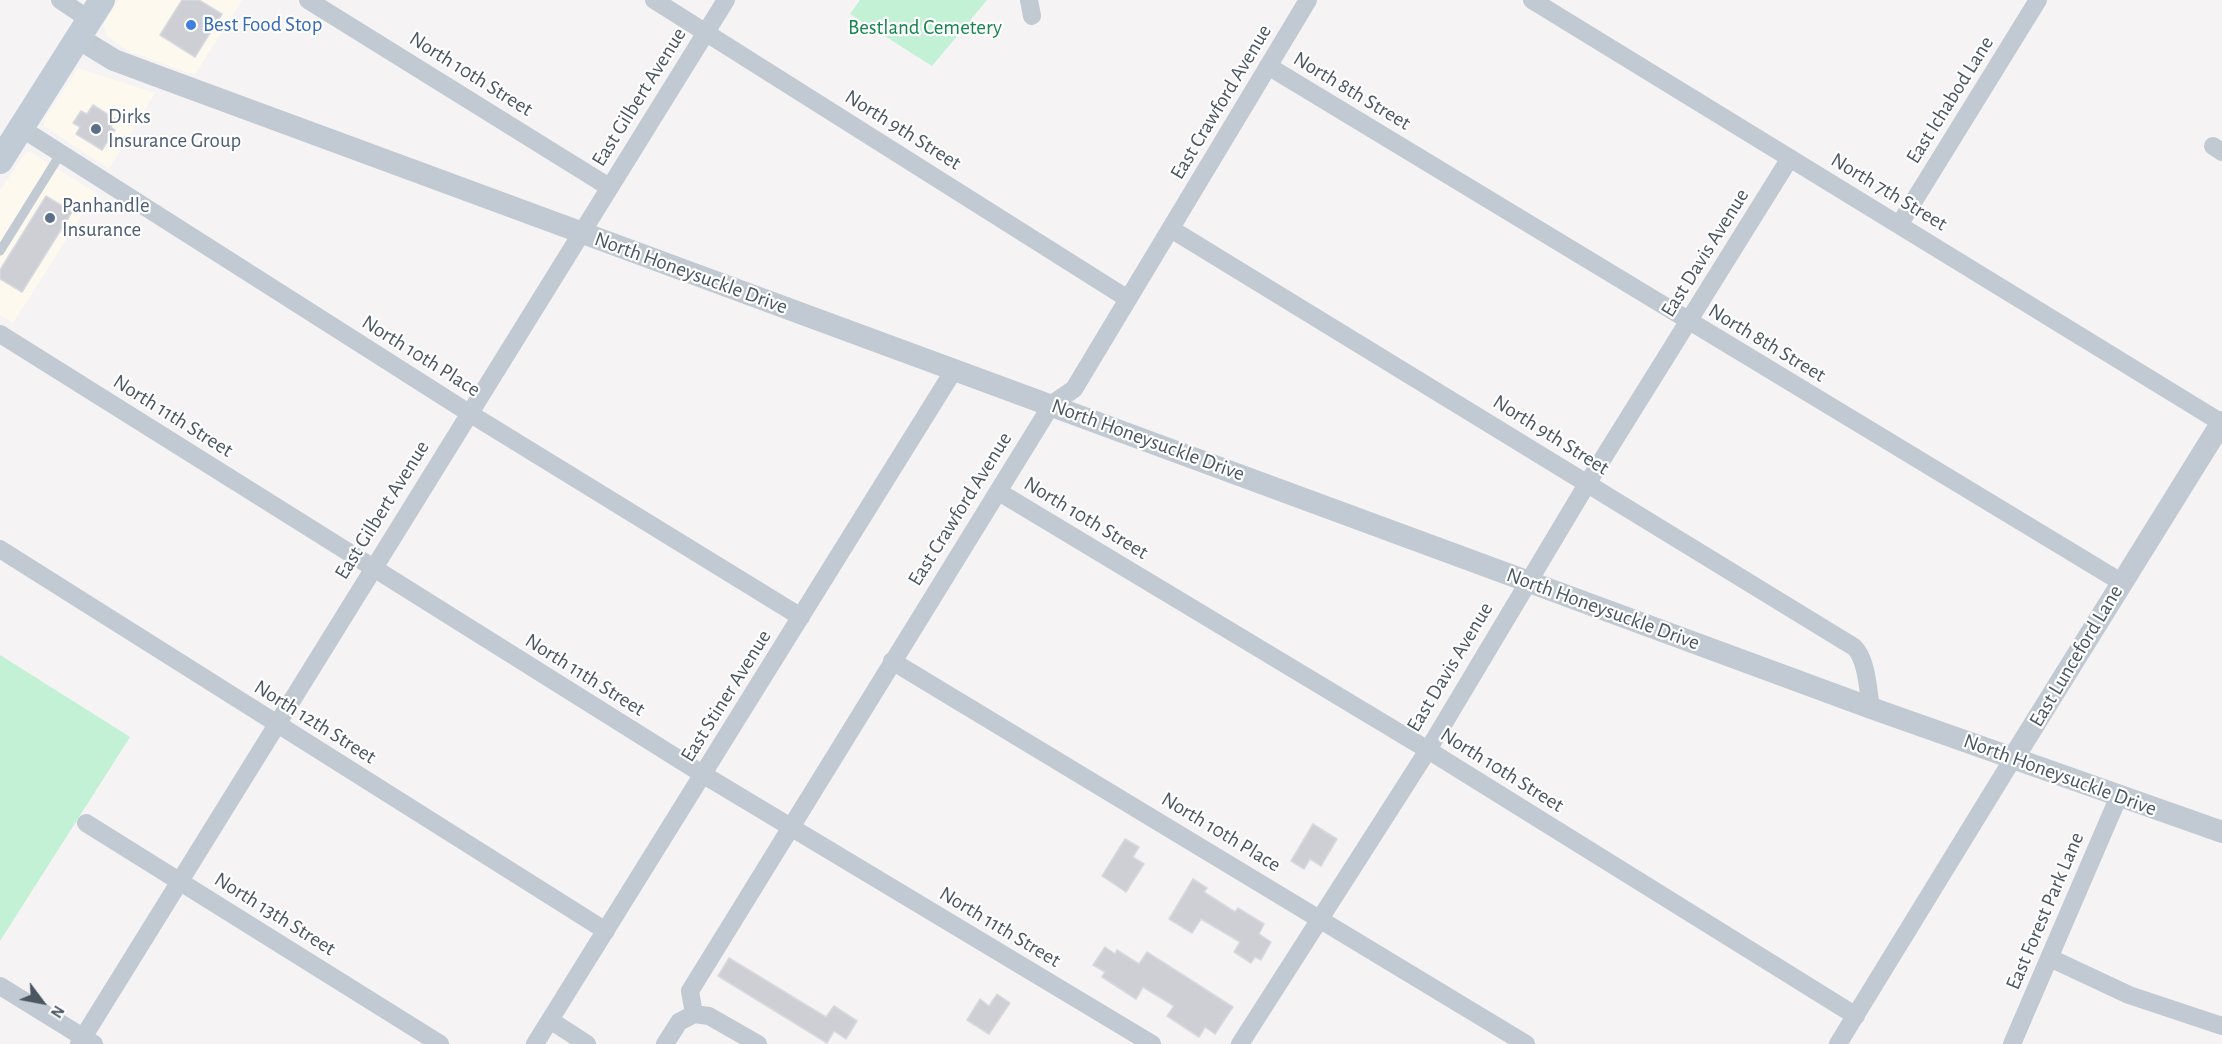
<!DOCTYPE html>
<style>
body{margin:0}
#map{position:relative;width:2222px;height:1044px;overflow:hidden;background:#f5f3f3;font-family:"Alegreya Sans",sans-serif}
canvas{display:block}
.north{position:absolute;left:12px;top:972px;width:60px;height:60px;-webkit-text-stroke:4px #fff;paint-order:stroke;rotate:122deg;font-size:16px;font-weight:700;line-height:24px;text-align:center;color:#4a5661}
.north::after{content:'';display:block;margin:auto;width:21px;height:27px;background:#4a5661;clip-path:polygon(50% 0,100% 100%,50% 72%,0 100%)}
</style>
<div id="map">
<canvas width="2222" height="1044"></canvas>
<div class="north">N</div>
</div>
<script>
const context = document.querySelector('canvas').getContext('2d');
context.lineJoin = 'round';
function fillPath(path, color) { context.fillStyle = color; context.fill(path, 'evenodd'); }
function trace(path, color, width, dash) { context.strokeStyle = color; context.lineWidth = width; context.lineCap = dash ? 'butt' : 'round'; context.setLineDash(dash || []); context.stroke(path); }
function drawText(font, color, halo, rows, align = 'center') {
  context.font = font + ' "Alegreya Sans",sans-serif'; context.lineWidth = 4.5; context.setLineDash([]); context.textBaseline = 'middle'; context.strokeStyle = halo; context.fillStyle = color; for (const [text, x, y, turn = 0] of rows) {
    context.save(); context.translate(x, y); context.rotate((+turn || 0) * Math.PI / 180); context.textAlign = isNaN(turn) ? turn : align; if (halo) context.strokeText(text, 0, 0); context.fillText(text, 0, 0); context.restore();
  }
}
fillPath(new Path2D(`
 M118,0H242L195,75L130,52L107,36L104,24Z
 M78,68L155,93L109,169L44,126L45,118Z
 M26,152H31L96,193L13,323L0,315V190Z`), '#fdf9ef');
fillPath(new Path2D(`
 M860,0H987L932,66L850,14Z
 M0,655L130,737L0,941Z`), '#c3f1d5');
const building = new Path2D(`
 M182,0H199L222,14L195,57L160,35Z
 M93,105L115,119L111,127L115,130L102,150L76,134L80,127L73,123L81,111L87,114Z
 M46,196L72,212L22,292L0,279V270Z
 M1313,824L1337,839L1321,866L1310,859L1304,869L1291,861Z
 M1125,839L1139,847L1133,857L1144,864L1126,892L1102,876Z
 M1193,879L1207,888L1204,892L1235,912L1238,908L1264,924L1259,934L1271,942L1261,960L1255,957L1251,963L1234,952L1240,942L1201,919L1192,933L1169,919Z
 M1105,947L1115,954L1117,950L1139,964L1147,952L1233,1007L1215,1034L1205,1027L1199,1037L1167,1016L1174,1006L1143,987L1136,999L1102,977L1105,972L1093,965Z
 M729,958L826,1017L834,1006L857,1021L846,1039L834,1031L827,1043L718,976Z
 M997,994L1010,1003L989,1034L967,1020L980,999L989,1006Z`);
fillPath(building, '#cdcfd5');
trace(building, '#d7d9de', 1.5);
trace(new Path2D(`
 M0,251L61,153`), '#c1cad2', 9);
trace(new Path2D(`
 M60,0L90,20
 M308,0L609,187
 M654,0L1128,299
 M1029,0L1032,16
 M1532,0L2222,423
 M1268,66L2121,582
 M21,128L469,413L801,617
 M2213,146L2222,152
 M1899,225L2038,0
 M1171,229L1854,647C1867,659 1868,691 1871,708
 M0,334L704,775L1152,1044
 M999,492L1428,750L1856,1016
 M0,549L606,931
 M892,661L1526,1044
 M86,823L440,1044
 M2050,958L2129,995L2222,1026
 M0,986L94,1044
 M694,1014L709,1016L758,1044
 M550,1020L587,1044
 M79,1044L726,0
 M535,1044L954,370
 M665,1044L679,1022L694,1014L690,991L1052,404L1074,389L1308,0
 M1240,1044L1428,750L1587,484L1790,158
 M1838,1044L2014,757
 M2012,1044L2119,796`), '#c1cad2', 18);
trace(new Path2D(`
 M78,38L114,60L157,76L1871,708L2222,832
 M2014,757L2222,422`), '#c1cad2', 22);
trace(new Path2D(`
 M0,161L102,0`), '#c1cbd6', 26);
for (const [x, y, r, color] of [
 [191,25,6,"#3f7fe0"],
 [96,129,6,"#5c6f8a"],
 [50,218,6,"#5c6f8a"]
]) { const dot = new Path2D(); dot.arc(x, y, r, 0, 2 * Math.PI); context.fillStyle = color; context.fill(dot); trace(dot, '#fff', 2); }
drawText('21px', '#366cbe', '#fff', [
 ["Best Food Stop",203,25]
], 'left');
drawText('21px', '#17864f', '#fff', [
 ["Bestland Cemetery",925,28]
]);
drawText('21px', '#4a5661', '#fff', [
 ["North 10th Street",471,74,32],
 ["North 8th Street",1352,91,31],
 ["East Gilbert Avenue",639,97,-58],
 ["East Ichabod Lane",1950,100,-58],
 ["East Crawford Avenue",1221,102,-59],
 ["North 9th Street",903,130,32],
 ["North 7th Street",1889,192,31],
 ["East Davis Avenue",1705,253,-58],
 ["North Honeysuckle Drive",691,273,20],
 ["North 8th Street",1767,343,31],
 ["North 10th Place",421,356,32],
 ["North 11th Street",173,416,32],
 ["North 9th Street",1551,435,32],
 ["North Honeysuckle Drive",1148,440,20],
 ["East Crawford Avenue",960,509,-58],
 ["East Gilbert Avenue",382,510,-58],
 ["North 10th Street",1086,518,31],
 ["North Honeysuckle Drive",1603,609,20],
 ["East Lunceford Lane",2076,656,-59],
 ["East Davis Avenue",1450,667,-59],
 ["North 11th Street",585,675,32],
 ["East Stiner Avenue",726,696,-58],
 ["North 12th Street",315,722,32],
 ["North 10th Street",1502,770,32],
 ["North Honeysuckle Drive",2060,775,20],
 ["North 10th Place",1221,832,31],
 ["East Forest Park Lane",2045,911,-67],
 ["North 13th Street",275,914,32],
 ["North 11th Street",1000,927,31]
]);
drawText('21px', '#4e5e75', '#fff', [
 ["Dirks",108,117],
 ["Insurance Group",108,141],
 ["Panhandle",62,206],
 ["Insurance",62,230]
], 'left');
</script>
